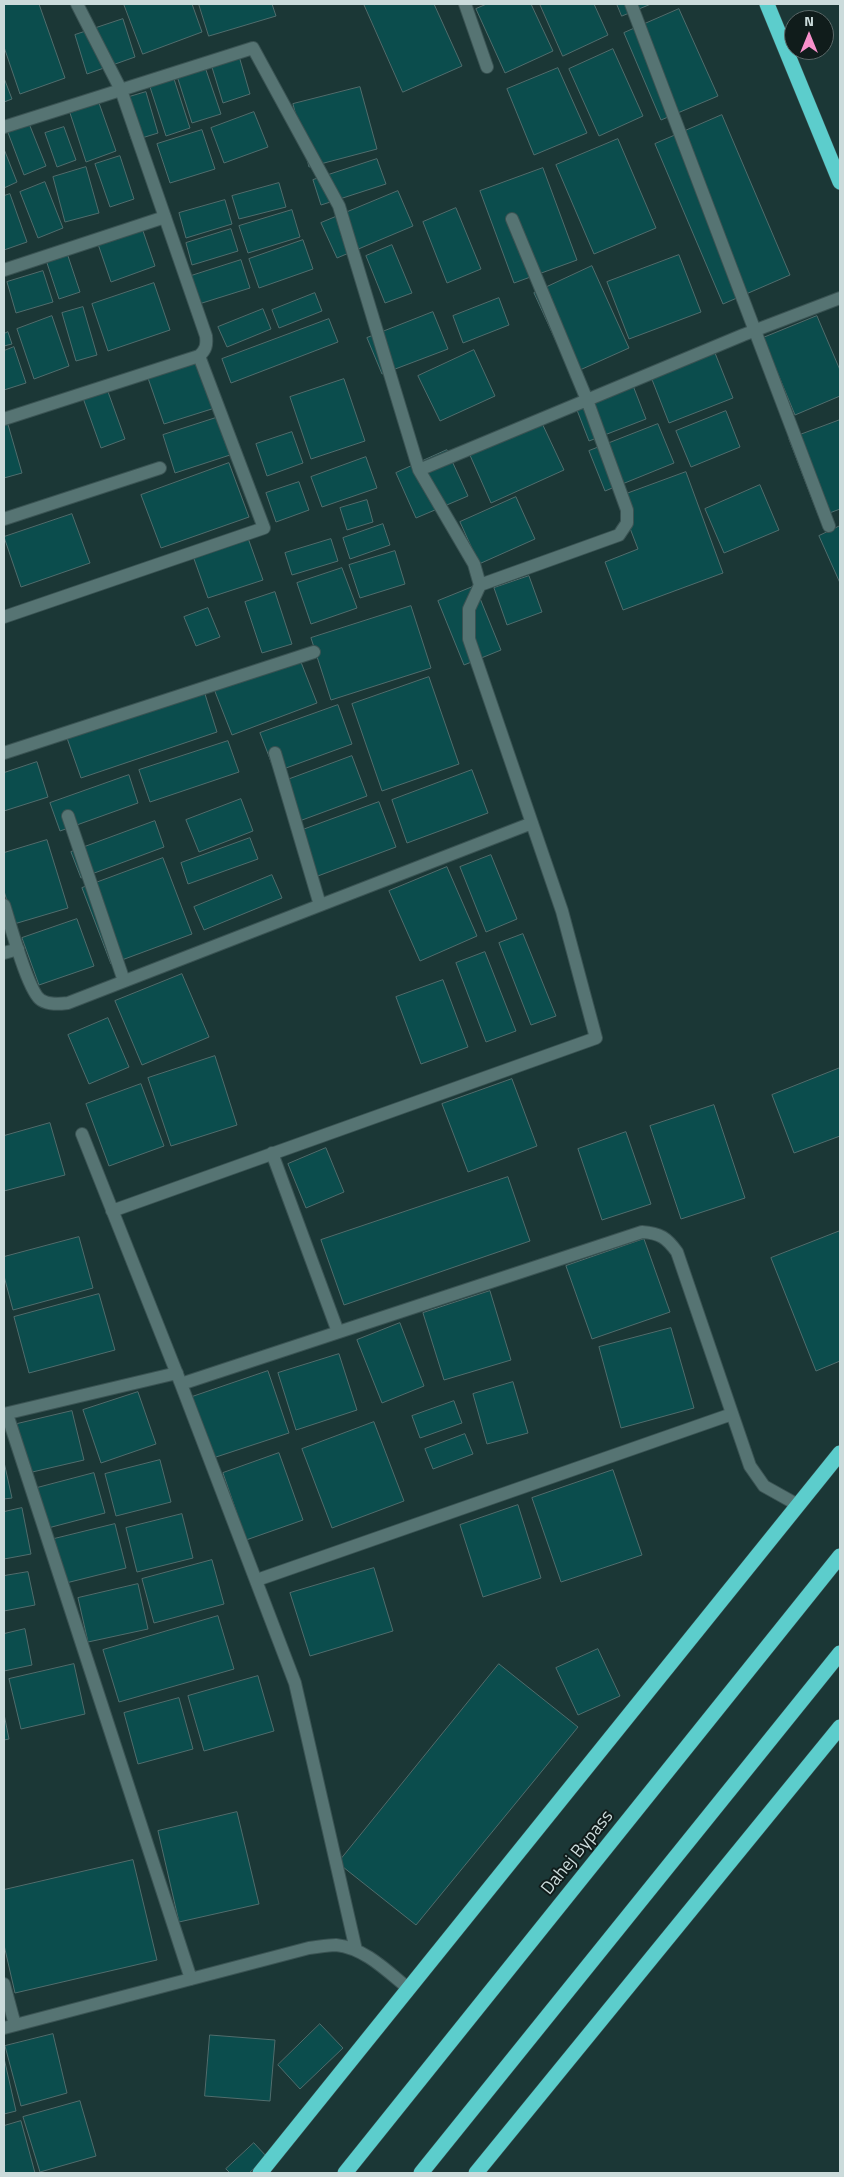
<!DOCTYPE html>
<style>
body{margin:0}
#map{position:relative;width:844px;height:2177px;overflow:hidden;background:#1b3736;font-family:"Titillium Web",sans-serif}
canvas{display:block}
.frame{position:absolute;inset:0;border:5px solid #cbdbdb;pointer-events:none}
.north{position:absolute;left:784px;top:10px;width:50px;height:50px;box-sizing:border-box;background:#101c1b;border:1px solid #5b6868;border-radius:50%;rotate:0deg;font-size:14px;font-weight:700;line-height:20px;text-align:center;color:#cbdbdb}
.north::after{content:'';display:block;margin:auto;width:18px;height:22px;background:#f890cb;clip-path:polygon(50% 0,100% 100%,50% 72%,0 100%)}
</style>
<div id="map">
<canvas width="844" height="2177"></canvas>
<div class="frame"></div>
<div class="north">N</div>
</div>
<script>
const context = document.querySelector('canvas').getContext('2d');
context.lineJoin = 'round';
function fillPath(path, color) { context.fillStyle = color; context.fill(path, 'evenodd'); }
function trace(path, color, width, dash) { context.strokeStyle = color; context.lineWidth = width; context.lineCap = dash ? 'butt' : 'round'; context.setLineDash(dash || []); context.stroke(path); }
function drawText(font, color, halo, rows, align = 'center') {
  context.font = font + ' "Titillium Web",sans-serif'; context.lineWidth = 4; context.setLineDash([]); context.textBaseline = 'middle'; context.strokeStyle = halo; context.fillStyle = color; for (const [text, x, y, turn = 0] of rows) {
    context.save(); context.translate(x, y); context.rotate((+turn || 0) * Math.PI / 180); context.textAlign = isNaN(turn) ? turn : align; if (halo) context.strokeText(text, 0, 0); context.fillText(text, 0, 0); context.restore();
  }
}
const building = new Path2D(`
 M4,4H39L65,78L20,94L4,47Z
 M124,4H192L202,32L143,54Z
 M199,4H272L276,16L209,36Z
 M364,4H434L462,66L403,92Z
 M487,4H531L553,51L505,73L476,9Z
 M540,4H594L608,35L563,56Z
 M617,4H651L622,16Z
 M679,9L718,96L661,120L624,33Z
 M123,19L135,57L87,74L75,35Z
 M613,49L643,116L599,136L569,69Z
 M239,56L250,94L223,103L211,64Z
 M205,67L221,114L192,123L177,76Z
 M558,68L587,133L534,155L507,89Z
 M4,78L12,99L4,102Z
 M174,79L190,128L166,136L150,87Z
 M360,87L377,149L309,167L293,104Z
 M146,92L158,133L132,141L119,100Z
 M99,103L116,151L86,162L70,113Z
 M254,112L268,147L224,163L211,128Z
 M722,115L790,275L723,304L655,144Z
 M28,121L46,166L24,175L7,130Z
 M64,127L76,160L57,167L45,133Z
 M202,130L215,169L170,183L157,144Z
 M618,139L656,228L594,254L556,165Z
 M4,149L17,182L4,188Z
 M120,156L134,199L110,207L95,164Z
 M377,159L386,184L321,205L313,180Z
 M86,167L99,213L65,222L53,177Z
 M543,168L577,260L514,283L480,191Z
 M45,182L63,228L38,238L20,192Z
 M279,183L286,207L239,219L232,196Z
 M398,191L413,226L337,258L321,223Z
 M10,194L27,242L4,250V196Z
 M225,200L232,224L186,238L179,213Z
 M456,208L481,269L447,283L423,222Z
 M292,210L300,237L248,253L239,226Z
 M142,228L155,266L111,282L98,244Z
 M231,229L238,251L192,265L186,243Z
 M303,240L313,269L259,288L249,259Z
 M392,245L412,293L385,303L366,256Z
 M67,253L80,292L59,299L46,260Z
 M679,255L701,312L629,339L607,282Z
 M241,260L250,288L199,304L191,276Z
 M592,266L629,348L571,374L534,293Z
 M43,271L53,302L16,313L7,282Z
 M154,283L170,330L108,351L92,304Z
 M315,293L322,311L279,328L272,310Z
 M499,298L509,325L463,343L453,316Z
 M83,307L97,355L76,361L62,313Z
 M263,309L271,329L227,347L218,327Z
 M433,312L448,349L382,374L367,338Z
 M52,316L69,366L34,379L17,329Z
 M817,316L840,370V396L795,415L763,338Z
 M329,319L338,342L231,383L222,359Z
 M8,332L12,344L4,346V334Z
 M14,347L26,383L4,390V351Z
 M474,350L495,396L440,421L418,376Z
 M715,353L733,398L669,423L651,377Z
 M202,360L218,407L164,424L148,378Z
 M344,379L365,441L311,459L290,397Z
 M632,383L646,419L589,441L575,405Z
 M107,389L125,439L101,448L83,398Z
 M726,411L740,447L691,467L676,431Z
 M222,416L233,454L175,473L163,435Z
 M840,420V509L819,517L789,439Z
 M7,421L22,473L4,478V422Z
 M541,421L564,470L491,503L469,453Z
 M658,424L674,463L605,491L589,451Z
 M292,432L303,463L267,476L256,444Z
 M447,450L468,496L416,518L396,473Z
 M366,457L377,488L322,507L311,477Z
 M229,463L249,517L161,548L141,495Z
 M686,472L723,573L623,610L605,562L638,549L618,497Z
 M299,482L309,510L276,522L266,493Z
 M760,485L779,530L724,553L705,509Z
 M516,497L535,539L479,564L460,522Z
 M367,500L373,522L347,530L340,508Z
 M72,514L90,563L21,587L4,537Z
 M383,524L390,545L350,559L343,538Z
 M840,526V583L819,536Z
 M248,538L263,580L208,598L193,556Z
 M331,539L338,561L292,575L285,553Z
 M395,551L405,584L360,598L349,565Z
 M342,568L357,608L311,624L297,583Z
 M529,576L542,612L507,625L494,588Z
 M475,586L501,650L464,665L438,601Z
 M275,592L292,644L262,653L245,602Z
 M411,606L431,668L331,700L311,638Z
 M208,608L220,637L196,646L184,617Z
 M299,657L317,703L232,735L214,689Z
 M429,677L459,764L382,791L352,704Z
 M204,691L217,732L81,778L67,738Z
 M338,705L352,744L275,772L260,733Z
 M228,741L239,772L150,802L139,770Z
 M352,756L367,796L294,823L279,783Z
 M37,762L48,797L4,811V773Z
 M472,770L488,813L407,843L392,800Z
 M129,775L138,803L60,831L50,803Z
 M241,799L253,831L199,852L186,820Z
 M379,802L396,847L315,877L297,832Z
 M155,821L164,847L81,878L71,852Z
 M250,838L258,859L188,884L181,863Z
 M47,840L68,908L14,924L4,891V853Z
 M491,855L517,919L486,932L460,867Z
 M163,858L192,934L111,964L82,888Z
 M447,867L477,936L420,961L389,891Z
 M272,875L282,898L204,930L194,907Z
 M77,919L94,966L39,985L22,938Z
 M523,934L556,1016L531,1025L499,943Z
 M485,952L516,1031L486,1042L456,963Z
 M182,974L209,1037L142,1065L115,1001Z
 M443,980L468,1047L421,1064L396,997Z
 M108,1018L129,1067L89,1084L68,1035Z
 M215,1056L237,1125L171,1146L148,1078Z
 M840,1068V1136L794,1153L772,1095Z
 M512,1079L537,1146L468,1172L442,1104Z
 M141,1084L164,1146L109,1166L86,1104Z
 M714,1105L745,1198L681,1219L650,1126Z
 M50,1123L65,1175L4,1191V1136Z
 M626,1132L651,1204L602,1220L578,1149Z
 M326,1148L344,1192L306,1208L288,1164Z
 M508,1177L530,1241L344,1305L321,1240Z
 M840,1231V1361L816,1371L771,1258Z
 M79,1237L93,1288L13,1310L4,1276V1257Z
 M644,1239L670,1312L592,1339L566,1266Z
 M490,1291L511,1360L444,1380L423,1313Z
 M99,1294L115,1350L29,1373L14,1317Z
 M400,1323L424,1386L382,1403L357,1340Z
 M671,1328L694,1408L621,1428L599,1347Z
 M339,1354L357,1410L296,1430L278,1373Z
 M268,1371L289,1433L213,1458L192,1397Z
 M513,1382L528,1433L487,1444L473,1394Z
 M138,1392L156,1444L101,1463L83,1410Z
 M454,1401L462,1423L420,1438L412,1416Z
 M72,1411L84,1460L28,1473L17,1424Z
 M374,1422L404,1501L332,1528L302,1449Z
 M465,1434L473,1454L433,1469L425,1449Z
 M279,1453L303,1520L246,1540L223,1473Z
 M160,1460L171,1502L116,1516L105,1474Z
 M4,1462L12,1498L4,1499Z
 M613,1470L642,1555L561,1582L532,1498Z
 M94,1473L105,1513L48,1528L37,1488Z
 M518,1505L541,1578L483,1597L460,1525Z
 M22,1508L31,1554L4,1559V1512Z
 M182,1514L193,1558L137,1572L126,1528Z
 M115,1524L126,1568L66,1583L54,1539Z
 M212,1560L224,1604L154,1623L142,1579Z
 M374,1568L393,1631L310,1656L290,1593Z
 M28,1572L35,1605L4,1611V1576Z
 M138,1584L148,1629L88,1642L78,1598Z
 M218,1616L234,1669L119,1702L103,1650Z
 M25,1629L32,1665L4,1671V1634Z
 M598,1649L620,1696L578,1715L556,1668Z
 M74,1664L85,1714L21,1729L9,1679Z
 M499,1664L578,1727L416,1925L338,1863Z
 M258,1676L274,1731L204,1751L188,1696Z
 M179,1698L193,1749L138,1764L124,1713Z
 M4,1714L9,1739L4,1740Z
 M237,1812L259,1904L179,1922L158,1831Z
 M133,1860L157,1960L15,1993L4,1945V1890Z
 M320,2024L343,2048L300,2089L278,2065Z
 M53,2034L67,2093L21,2106L5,2046Z
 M210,2035L275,2040L270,2101L205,2096Z
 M4,2058L16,2111L4,2114Z
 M80,2101L96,2156L40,2172L23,2117Z
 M21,2121L35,2173H4V2126Z
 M254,2143L267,2157L249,2173H230L226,2169Z`);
fillPath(building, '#0b4d4d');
trace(building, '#506d6d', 1);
const minor = new Path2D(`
 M465,4L487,67
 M631,4L829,526
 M4,127L253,48L339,206L419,470L474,564L480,585L469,609V639L562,911L596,1038L112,1211
 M4,270L165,217
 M4,419L199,356C206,350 207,345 206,336L121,90L77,4
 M419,470L743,335L840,298
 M4,519L160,468
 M480,585L619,535L627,523V510L587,400L512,219
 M4,617L264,528L199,356
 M4,753L314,652
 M275,753L320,905
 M68,816L124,981
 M4,905C10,923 28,992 41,1000C49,1005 59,1004 68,1003L532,823
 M4,953L18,949
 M82,1134L181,1384L295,1683L356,1950
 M272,1153L338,1332
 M181,1384L642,1232C660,1233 667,1238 677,1252L750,1466L764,1486L798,1505
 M4,1414L177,1373
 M7,1414L191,1979
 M257,1580L732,1414
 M4,1984L15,2025
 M4,2028L309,1948C318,1947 328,1945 336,1945C365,1948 387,1971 409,1989`);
const highway = new Path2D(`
 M767,4L840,182
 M260,2173L840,1453
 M345,2173L840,1556
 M421,2173L840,1653
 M476,2173L840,1727`);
trace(minor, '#3a5353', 14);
trace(highway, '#3a5353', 16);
trace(minor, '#567473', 12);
trace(highway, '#5ccdcc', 15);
drawText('18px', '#cbdbdb', '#101c1b', [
 ["Dahej Bypass",578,1853,-51]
]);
</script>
